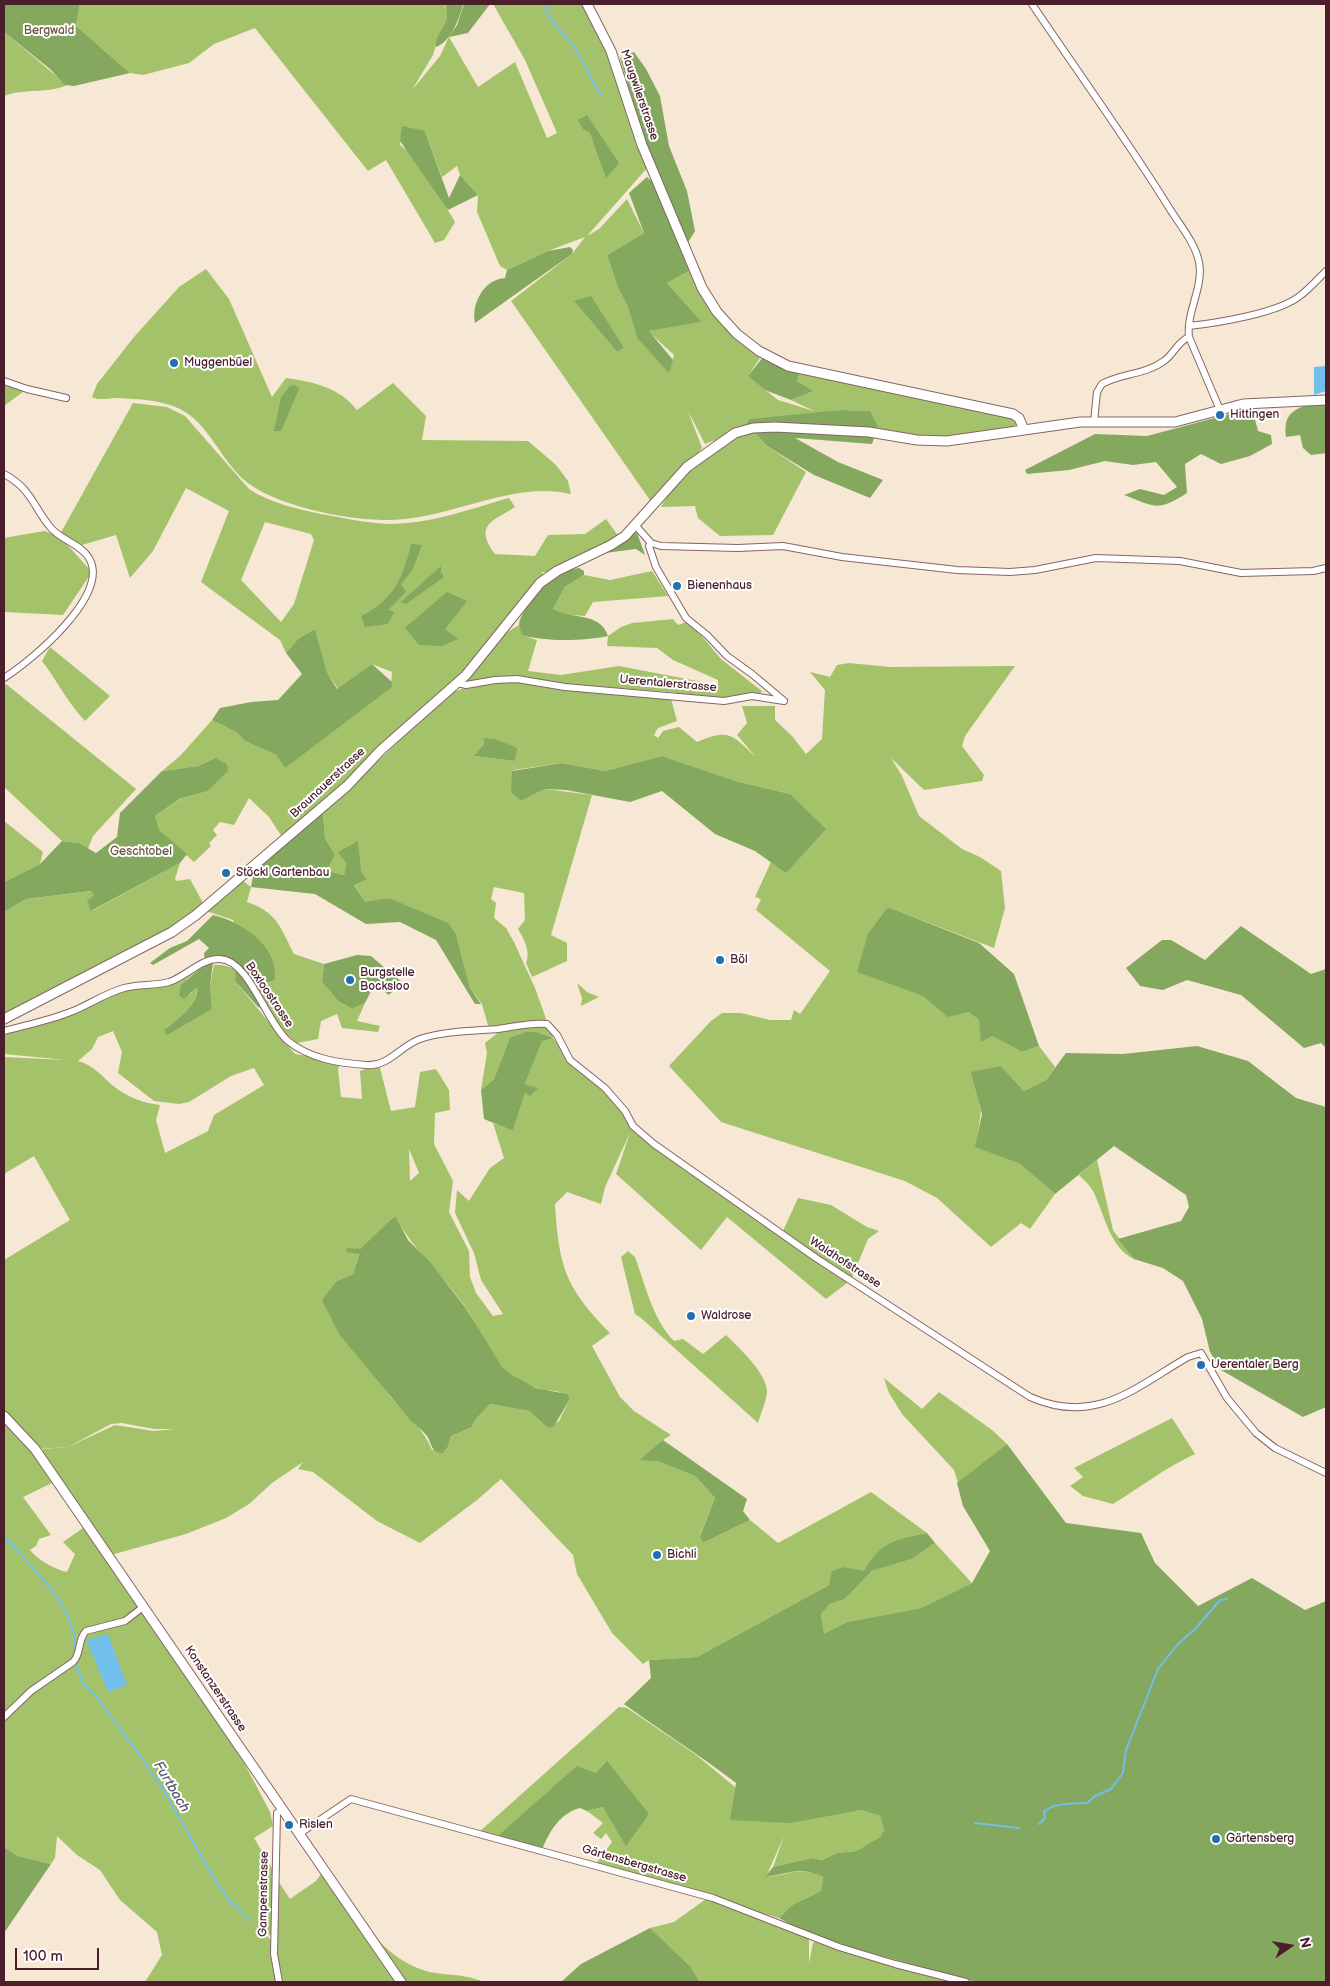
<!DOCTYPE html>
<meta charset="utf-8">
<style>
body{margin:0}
#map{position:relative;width:1330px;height:1986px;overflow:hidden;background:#f6e8d5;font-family:"Balsamiq Sans",sans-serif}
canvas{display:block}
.frame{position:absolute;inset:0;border:5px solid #4a1f2b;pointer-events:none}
.north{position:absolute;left:1265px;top:1921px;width:50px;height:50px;-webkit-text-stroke:4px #fff;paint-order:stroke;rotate:77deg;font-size:14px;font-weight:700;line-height:20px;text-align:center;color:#4a1f2b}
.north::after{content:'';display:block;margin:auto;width:18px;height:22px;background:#4a1f2b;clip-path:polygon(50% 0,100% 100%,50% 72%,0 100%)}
.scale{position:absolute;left:15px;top:1948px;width:84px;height:22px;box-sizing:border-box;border:2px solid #4a1f2b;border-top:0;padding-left:6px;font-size:15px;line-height:18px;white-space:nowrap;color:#4a1f2b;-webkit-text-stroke:4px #fff;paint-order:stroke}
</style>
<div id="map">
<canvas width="1330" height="1986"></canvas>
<div class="frame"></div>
<div class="north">N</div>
<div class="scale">100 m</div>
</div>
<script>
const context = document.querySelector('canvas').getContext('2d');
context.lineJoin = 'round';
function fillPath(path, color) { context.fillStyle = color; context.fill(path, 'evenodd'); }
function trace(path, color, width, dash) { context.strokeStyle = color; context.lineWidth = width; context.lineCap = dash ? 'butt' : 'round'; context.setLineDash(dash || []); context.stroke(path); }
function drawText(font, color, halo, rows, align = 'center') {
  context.font = font + ' "Balsamiq Sans",sans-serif'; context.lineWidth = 4; context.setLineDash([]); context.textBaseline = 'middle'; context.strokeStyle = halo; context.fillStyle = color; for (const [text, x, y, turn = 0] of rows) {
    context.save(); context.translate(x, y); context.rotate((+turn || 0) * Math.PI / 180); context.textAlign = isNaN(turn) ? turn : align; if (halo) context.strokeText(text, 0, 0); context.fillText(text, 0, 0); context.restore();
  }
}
fillPath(new Path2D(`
 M80,4H444L447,13L445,27L439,35L433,55L412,90L440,56L449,37L478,87L515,62L547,138L557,133L525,60L493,4H584L605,43L648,167L587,236L599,229L627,199L644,233L607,255L618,288L628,307L637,338L669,372L674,355L648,331L702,322L667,283L689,271L736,338L760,358L748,376L778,400L814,411L791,400L812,391L797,381L800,373L1008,415L1016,420V425L1009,429L942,438L914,437L880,431L869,411L841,410L819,413L742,430L705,444L688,411L702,448L676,479L659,491L652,503L511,301L572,254L585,237L548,251L507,270L500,266L477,212L478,195L460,175L457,166L442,177L425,131L401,137L400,145L417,159L455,222L444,240L435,243L386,160L368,171L255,28L214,44L189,63L143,75L130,73L76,26ZM574,301L624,348L617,352Z
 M4,32L67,85C47,94 24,88 4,96Z
 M206,269L229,299L272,397L286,378C313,382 339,387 357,410L393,383L426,416L422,440L528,441L556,465L568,481L571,494C513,480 451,519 390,520C349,521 265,505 238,474C219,454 206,422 180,409C162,400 138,399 118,398C109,398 99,401 92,397L97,384L134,337L179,287Z
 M4,381L27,389L4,406Z
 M133,403L167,407L185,416L249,489C270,503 297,509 321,514C344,518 366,523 389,524C430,524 470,509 509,498L515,507C494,521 473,524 495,554L535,556L548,535L585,534L606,519L619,537L548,573L542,572L543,576L528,591L471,666L284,840L269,817L249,798L234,825L220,822L213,830L217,835L209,843L211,846L194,862L158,830L155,816L181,799L208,791L215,758L198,766L162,771L180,756L212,720L236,732L245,741L276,755L285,767L391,687L392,672L372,664L338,689L327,672L315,629L298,639L286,653L280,640L201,582L229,511L186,488L153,551L130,578L116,535L75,547L61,538L92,572L63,615L4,612V538L44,531L59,536ZM265,522L311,534L314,540L294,604L281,622L241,580Z
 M748,431L756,434L767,446L806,472L773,535L720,536L698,518L695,506L661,507C680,473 710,443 748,431Z
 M652,571L668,596L593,602L585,616L561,614L553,609L565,587L584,575L610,580Z
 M673,619L678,625L689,621L721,659L763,692L724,701L671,692L496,679L670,695L677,721L658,728L654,735L658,738L663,731L679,727L697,742C730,728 732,735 756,757L737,735L747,723L742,706H775V720L792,736L806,754L822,739L825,690L810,672L830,677L837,665L849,663L890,667L1015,666L965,736L962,746L984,775L982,781L924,790L891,758L902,776L919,816L962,849L980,857L1001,871L1005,908L994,948L888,907L858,972L968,1012L979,1020L981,1030L1022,1052L1039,1046L1055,1067L1046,1080L1024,1091L1001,1066L978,1098L981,1111L976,1147L1020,1164L1055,1194L1030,1229L1021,1223L991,1247L937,1198L905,1181L721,1122L669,1066L711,1021L722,1013H741L770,1020H791L794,1010L800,1014L830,971L756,910L761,899L755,897L771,862L787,873L790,794L739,782L662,756L605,771L562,763L513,770L521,801L545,789L592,795L551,935L567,943V961L532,977L526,963C531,952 524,939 518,929L525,920L524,893L494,887L491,899L496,903L494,918L506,928L514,942L535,988L553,1038L570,1060L605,1088L633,1126L783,1231L798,1198L831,1205L867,1227L879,1231L868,1239L851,1280L826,1299L727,1217L701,1250L616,1174L630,1133L605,1187L601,1204L567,1192L555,1204C559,1267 565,1287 610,1333L592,1346L620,1397L634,1411L671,1435L663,1440L657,1461L695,1476L715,1498L700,1535L703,1543L750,1520L778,1543L871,1492L927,1533C896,1539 881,1541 864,1572L844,1567L829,1585L697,1657L649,1660L643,1664L612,1633L577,1574L573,1555L501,1479L477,1500L420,1543L377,1521L313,1472L298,1469L303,1462L272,1483L249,1504L226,1518L186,1534L111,1555L41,1453L43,1449L68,1447L38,1449L4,1412V1260L70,1220L34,1156L4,1174V1057L66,1060L4,1054V1033L118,991L164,985L205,964L186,980L190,995L194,988L197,987C199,1005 177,1019 164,1030L212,1009L210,985L214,965H222L236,969L235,981L295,1054L341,1062L338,1069L341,1097L362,1099L360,1071L379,1064L391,1111L415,1107L420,1072L436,1069L449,1090L450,1110L435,1113L434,1144L453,1181L449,1212L469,1251L470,1277L476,1293L493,1316L503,1314L481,1280L474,1253L455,1213L457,1190L469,1201L490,1168L504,1158L493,1123L513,1131L525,1093L537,1088L525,1084L542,1040L552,1038C536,1031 527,1031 510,1037L494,1079L481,1090L487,1053L485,1043L499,1032L489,1029L482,1004L470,988L456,934L389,898L365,903L354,884L346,863L344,875L327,871L335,855L325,838L323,813L430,712L454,692L477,683L467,684L465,681L504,634L519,625L522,635L537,640L528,671L561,675L619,666L718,685V680L673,660L657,648L607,646L608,636L621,627L632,623ZM483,738L515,761L475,756L484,744ZM113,1031L122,1052L118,1073L154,1101L179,1104L189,1102L231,1076L254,1068L264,1085L214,1115L208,1131L165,1153L156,1120L160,1105C144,1103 129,1098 116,1088C103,1078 94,1065 78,1061L92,1049L98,1037ZM409,1149L419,1173L410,1181ZM396,1218C414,1250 442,1275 464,1305C479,1327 489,1359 511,1375C518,1379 527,1384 535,1387C549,1393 558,1387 570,1399L559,1421L548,1428L529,1411L490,1404L475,1420L472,1427L451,1436L448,1446L432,1450C422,1423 395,1408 381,1383C364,1351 351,1315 337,1281L353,1274L360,1249L390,1220ZM122,1423L154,1429H175L154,1431L115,1425L68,1447L111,1424Z
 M50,647L110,696L85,721C67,702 58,682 42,661Z
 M6,684L136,789L93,836L88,849L79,843L62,841L4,787V686Z
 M4,821L43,852L40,864L4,882Z
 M180,863L175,879L177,881L190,879L204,905L184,921L4,1016V912L26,899L92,891L95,895L88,904L92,911Z
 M243,881L251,887L247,902C278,913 280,927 294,954L324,964L322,982L338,1001L352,1009L365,1003L357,1021L380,1026L378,1032L342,1028L337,1014L321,1021L318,1039L297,1043C258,1014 247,964 233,920L206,911Z
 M577,983L587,992L599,997L581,1006L582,998Z
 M1097,1160L1113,1230L1134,1259C1110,1248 1105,1216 1094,1193C1091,1186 1084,1180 1079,1175Z
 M628,1251L635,1257C645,1284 653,1320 674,1341L683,1339L703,1354L726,1335C739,1348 767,1373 767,1392C766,1402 761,1413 758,1423L641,1318L635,1314L621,1257Z
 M884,1378L922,1409L939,1392L992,1430L1007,1444L958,1483L954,1470L902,1414L889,1393Z
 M1172,1418L1195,1454C1166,1467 1141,1487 1113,1504L1083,1496L1070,1486L1083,1477L1074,1468Z
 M4,1422L31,1451L52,1483L23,1497L51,1535L39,1539L36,1546L30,1550C39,1561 54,1569 67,1572L75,1554L63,1542L83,1528L88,1533L240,1755L270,1812L273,1826L254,1838L273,1870L271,1936L257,1926L273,1942L275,1876L290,1899L316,1881L324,1870C351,1905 377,1953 420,1969C440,1977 463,1972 483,1982H145L162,1955L157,1932L120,1900L100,1870L77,1855L57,1836L55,1858L51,1864L18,1856L4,1847Z
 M935,1543L972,1583L921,1608L847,1622L824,1635L821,1614L830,1604L845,1599L872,1571L912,1559Z
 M619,1707L627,1708L695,1754L735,1787V1820L861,1810L880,1816L884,1830L880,1837L856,1851L837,1853L822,1860L812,1858L773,1867L784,1836L766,1877C791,1875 797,1865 823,1877L821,1891L792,1905L779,1918L595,1865L612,1842L606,1833L601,1839L593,1833L603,1823L587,1811L603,1807L596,1773L577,1767L495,1838L478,1833Z
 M706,1899L746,1909L809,1937V1963L813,1943L820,1939L968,1982H700L690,1966L650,1928L674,1922Z`), '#a4c26a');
fillPath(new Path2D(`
 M4,4H80L76,26L130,73L74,86L65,85L50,69L4,32Z
 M445,4H463C460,17 451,42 436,47C435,30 452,28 445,4Z
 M464,4H490L468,33L449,37L457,25Z
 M634,52L646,69L660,96L669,146L687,191L695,231L687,244L644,138L620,58Z
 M587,115L619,163L606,178L590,133L583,129L578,120Z
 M402,126L425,131L449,198L460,175L478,195L448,210L400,141Z
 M647,177L655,184L689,271L667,283L702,322L649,331L673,360L669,373L637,338L628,307L618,288L607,255L644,233L629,193Z
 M570,247L573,250L572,254L475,323C471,304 484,279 505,278L507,270L548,251Z
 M591,296L624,348L617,352L574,301Z
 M763,357L800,373L797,381L813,391L791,400L765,390L748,376Z
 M295,385L299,389L281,431H274L281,397L290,386Z
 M1307,405H1326V453L1311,455L1303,448L1300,435L1286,437C1284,418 1289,411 1307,405Z
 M1252,408L1258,431L1271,435L1272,444L1250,456L1221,464L1201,454L1185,464L1187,493C1157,512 1156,507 1124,495L1140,489L1164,495L1177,487L1156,462L1133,465L1105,461L1069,470L1027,474L1025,470L1095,434L1147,436Z
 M841,410L870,411L878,427L872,444L795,438L838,462L883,480L870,498L814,475L767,446L756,434L742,430L750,419Z
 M635,533H637L645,555L636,549L605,553Z
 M411,544L422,545L412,571L401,584L406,592L388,610L394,612L388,624L365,627L361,616C393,600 403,579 411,544Z
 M441,566V572L444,577L406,604L401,602Z
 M579,568L584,571V575L565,587L553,609C570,620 600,611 608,636C585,641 544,642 522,635C521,632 519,627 519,624C520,616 526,609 530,603C544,585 555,571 579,568Z
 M447,592L467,601L445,629L458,639L442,646L419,645L405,628Z
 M315,629L327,672L337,689L372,664L392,682V687L285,768L276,755L245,741L236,732L212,720L220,708L251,702L278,700L302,674L286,653L298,639Z
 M483,738L495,739L517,748L515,761L474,756L484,744Z
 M662,756L739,782L790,794L826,829L786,873L755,851L715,834L662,791L630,802L566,790L545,789L521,801L511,792L512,771L562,763L605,771Z
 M215,758L227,764L228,771L208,791L180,799L155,816L159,830L187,854L180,863L91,911L87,901L94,895L91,891L26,899L4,912V882L40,864L62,841L79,843L96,853L117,837L120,813L162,771L198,766Z
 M323,813L325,838L335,855L327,871L344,875L346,863L338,852L358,841L361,872L367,879L354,885L365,902L389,898L448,923L456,934L470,988L481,1004H475L436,940L400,922L366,924L315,894L251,887L254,871Z
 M888,907L979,943L1014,974L1039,1046L1022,1052L992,1036L981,1042L979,1020L968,1012L948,1017L923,996L857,972L868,934Z
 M213,915C242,922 278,945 275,980L249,987L261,1008L258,1007L235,981L236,961L225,956H214L210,985L212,1009L167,1035L164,1030C176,1020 200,1004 197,987L184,999L179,996L181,985L205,964L204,953L209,948L199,939L153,965L150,963L170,948L187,941Z
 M1241,926L1311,974L1326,969V1048L1321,1043L1304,1048L1241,995L1187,980L1163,990L1140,986L1126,968L1162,940H1171L1205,960Z
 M357,955L371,956L404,984L388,995L381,986L374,985L365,1003L352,1009L338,1001L322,982L324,964Z
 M526,1032H536L553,1038L542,1041L525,1084L538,1088L530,1096L525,1093L513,1131L484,1119L481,1090L494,1079L510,1037Z
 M1197,1046L1248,1061L1296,1098L1326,1107V1407L1303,1417L1221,1370L1210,1352L1202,1319L1183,1281L1163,1268L1134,1259L1118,1239L1181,1221L1189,1207L1186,1195L1114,1146L1055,1194L1020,1164L975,1147L982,1114L971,1072L1001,1066L1024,1091L1046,1080L1066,1053L1123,1054Z
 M396,1217L408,1240L429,1261L465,1307L502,1367L512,1375L536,1388L567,1394L570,1399L554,1426L548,1428L529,1411L490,1404L475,1420L472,1427L451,1436L448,1446L443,1453C431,1453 432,1444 427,1436C422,1430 417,1426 411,1421L339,1334L322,1300L337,1281L353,1274L359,1254L346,1252L347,1248L360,1249L390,1220Z
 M663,1440L747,1499L743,1511L750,1520L703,1543L700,1536L715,1498L695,1476L657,1461L640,1460Z
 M1007,1444L1066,1523L1141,1533L1155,1563L1198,1606L1252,1578L1305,1610L1326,1601V1982H976L856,1949L801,1930L779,1918L792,1905L821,1891L823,1877C797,1865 791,1874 765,1877L773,1867L812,1858L822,1860L837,1853L856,1851L880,1837L884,1830L880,1816L861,1810L790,1823L730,1820L736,1783C700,1755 661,1731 624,1704L651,1678L649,1660L697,1657L829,1585L832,1571L844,1567L864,1571C881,1541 896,1539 927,1533L935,1543L912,1559L872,1571L845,1599L830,1604L821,1614L824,1634L847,1622L921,1608L972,1583L990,1551L963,1506L957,1483Z
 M607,1761L649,1814L626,1846L603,1807L587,1811L580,1808C560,1813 549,1832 542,1850L495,1838L577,1766L596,1773Z
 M4,1847L18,1856L51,1864L4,1933Z
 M650,1928L690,1966L700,1982H561L581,1964Z`), '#83a85e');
fillPath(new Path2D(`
 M1326,366V391L1314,395V367Z
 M108,1634L127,1685L108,1692L86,1640Z`), '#72bfec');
trace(new Path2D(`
 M545,4C549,24 564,32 575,48C585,63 591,81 602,96
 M4,1536C31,1567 79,1608 75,1652
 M76,1663L83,1684L95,1695L141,1757L163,1789L213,1877L229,1900L251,1921
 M975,1823L1019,1828
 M1039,1824L1045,1818L1044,1812C1052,1803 1075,1803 1087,1803L1095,1796L1111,1789L1123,1773L1126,1750L1158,1669L1177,1645L1196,1628L1220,1600L1227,1599`), '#72bfec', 2);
const street = new Path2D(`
 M1032,4C1077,71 1125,137 1168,206C1178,223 1195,242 1199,262C1204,287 1186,312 1189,337C1178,341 1174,354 1164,361C1145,375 1122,373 1102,384L1097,392L1094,422
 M1189,326C1217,323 1280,313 1301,295C1310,288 1318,279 1326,271
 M1189,337L1220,410
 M4,381L27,389L66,398
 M4,474C32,489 33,507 51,528C61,540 82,545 89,558C111,595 31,661 4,678
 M636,526L651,543L661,546L738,548L783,546L842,557L957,570L1010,572L1035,570L1096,558L1180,561L1241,573L1313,571L1326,568
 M651,543L649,546L656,567L686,618L707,635L727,656L752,674L783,700
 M458,683L466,685L495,680L517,679L565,687L724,701L752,696L784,701
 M4,1031C27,1025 51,1020 73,1011C90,1004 106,993 124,988C139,984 155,986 169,982C187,976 201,958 220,959C249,960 266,1022 288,1041C310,1059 339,1063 366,1065C389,1067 400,1046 420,1039C444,1031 472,1031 498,1029C515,1027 530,1022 547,1024L557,1035L570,1060L605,1088L625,1111L633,1126L654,1144L816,1258L1030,1397C1096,1426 1134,1388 1188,1357L1201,1353L1227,1398L1256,1433L1275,1448L1326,1473
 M4,1717L31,1691L73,1662C82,1653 77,1640 86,1631L125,1621L143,1607
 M299,1834L351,1799L713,1898L839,1947L895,1964L966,1982
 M279,1982L274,1954L277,1813L282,1809`);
const secondary = new Path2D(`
 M587,4L611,51L642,145L702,288L717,312L737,334L759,351L788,366L1013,414L1019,418L1024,430
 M4,1019L172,932L196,915L347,786L381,750L466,675L540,583L557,571L611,545L625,536L687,467L735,433L753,428L775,427L869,432L917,440L947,441L1080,422H1175L1243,404L1326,400
 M4,1416L35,1449L401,1982`);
trace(street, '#866566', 8);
trace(secondary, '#866566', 11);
trace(street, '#fff', 6);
trace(secondary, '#fff', 9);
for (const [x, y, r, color] of [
 [174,363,5,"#1f6fb2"],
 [1220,415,5,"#1f6fb2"],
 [677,586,5,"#1f6fb2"],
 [226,873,5,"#1f6fb2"],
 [720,960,5,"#1f6fb2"],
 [350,980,5,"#1f6fb2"],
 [691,1316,5,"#1f6fb2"],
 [1201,1365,5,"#1f6fb2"],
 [657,1555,5,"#1f6fb2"],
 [289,1825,5,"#1f6fb2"],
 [1216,1839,5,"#1f6fb2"]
]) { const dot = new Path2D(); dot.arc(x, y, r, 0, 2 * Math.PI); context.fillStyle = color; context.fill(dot); trace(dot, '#fff', 2); }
drawText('12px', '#6a5841', '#fff', [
 ["Bergwald",49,31],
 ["Geschtobel",141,852]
]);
drawText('12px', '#4a1f2b', '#fff', [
 ["Maugwilerstrasse",639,95,71],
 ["Uerentalerstrasse",668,684,5],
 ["Braunauerstrasse",328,783,-43],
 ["Boxloostrasse",269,995,56],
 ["Waldhofstrasse",845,1263,33],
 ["Konstanzerstrasse",215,1689,56],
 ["Gärtensbergstrasse",634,1864,16],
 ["Gampenstrasse",264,1894,-89]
]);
drawText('12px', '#4a1f2b', '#fff', [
 ["Muggenbüel",184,363],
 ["Hittingen",1230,415],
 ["Bienenhaus",687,586],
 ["Stöckl Gartenbau",236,873],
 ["Böl",730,960],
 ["Burgstelle",360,973],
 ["Bocksloo",360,987],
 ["Waldrose",701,1316],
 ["Uerentaler Berg",1211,1365],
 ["Bichli",667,1555],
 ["Rislen",299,1825],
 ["Gärtensberg",1226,1839]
], 'left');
drawText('italic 14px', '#58576f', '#fff', [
 ["Furtbach",171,1787,59]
]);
</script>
